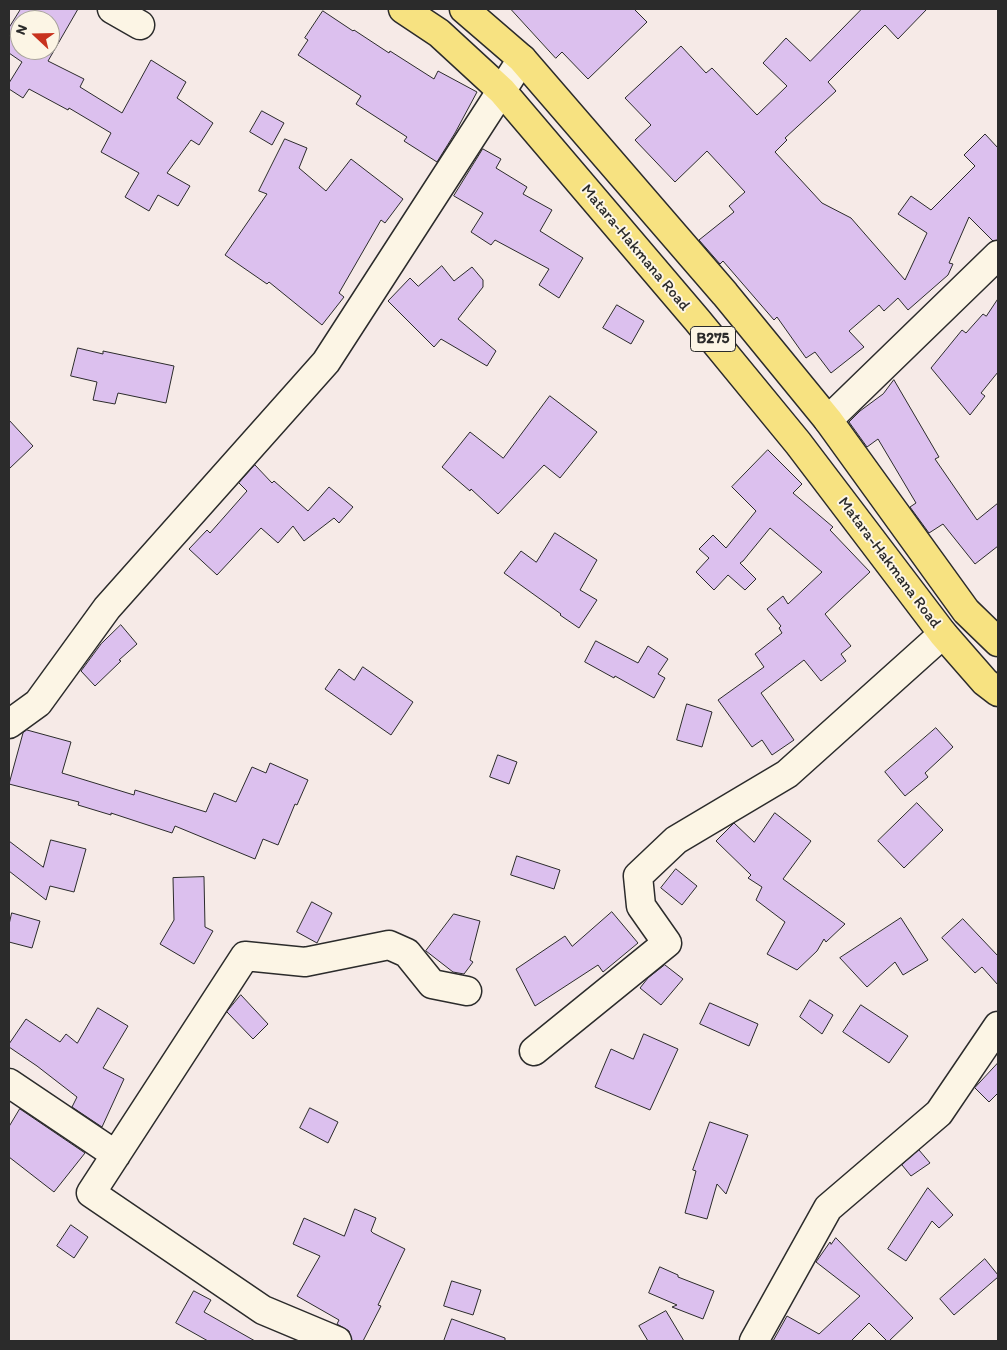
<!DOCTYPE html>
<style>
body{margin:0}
#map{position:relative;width:1007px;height:1350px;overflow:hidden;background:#f6eae7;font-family:Itim,sans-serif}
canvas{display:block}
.frame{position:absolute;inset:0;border:10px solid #2b2b2b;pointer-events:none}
.north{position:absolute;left:10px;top:10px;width:50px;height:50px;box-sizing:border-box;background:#fcf5e5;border:1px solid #a8a49b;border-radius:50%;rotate:291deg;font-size:14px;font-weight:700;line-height:20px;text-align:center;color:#2b2b2b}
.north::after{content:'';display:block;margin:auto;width:18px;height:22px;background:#c8321e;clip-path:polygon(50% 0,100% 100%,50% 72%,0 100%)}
</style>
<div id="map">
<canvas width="1007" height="1350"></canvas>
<div class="frame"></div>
<div class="north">N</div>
</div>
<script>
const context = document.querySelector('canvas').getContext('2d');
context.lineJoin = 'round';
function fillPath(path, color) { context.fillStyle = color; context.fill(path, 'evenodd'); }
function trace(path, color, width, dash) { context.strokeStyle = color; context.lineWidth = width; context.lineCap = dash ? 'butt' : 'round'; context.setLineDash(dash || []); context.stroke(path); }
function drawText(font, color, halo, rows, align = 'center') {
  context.font = font + ' Itim,sans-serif'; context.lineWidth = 4; context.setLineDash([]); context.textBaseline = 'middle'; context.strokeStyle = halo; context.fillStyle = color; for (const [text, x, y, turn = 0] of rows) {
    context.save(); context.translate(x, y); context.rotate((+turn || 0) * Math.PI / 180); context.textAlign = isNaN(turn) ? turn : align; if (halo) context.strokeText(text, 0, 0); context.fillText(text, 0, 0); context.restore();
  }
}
const building = new Path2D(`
 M21,9H78L48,61L84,79L80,87L122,113L151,60L186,82L177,98L213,123L199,145L191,140L167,173L190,186L178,206L158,195L149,211L125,197L139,173L101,152L111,133L69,108L68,110L29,89L23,98L9,89V83L22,62L9,53V28ZM20,20H50V50H20Z
 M511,9H634L647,22L588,79L562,52L556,58Z
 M862,9H927L898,39L885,25L828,82L836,91L785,138L787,140L775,152L822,203L851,218L905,280L927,233L898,214L911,196L931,210L975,166L964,155L985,134L998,148V240L993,241L969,217L949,263L953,264L948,275L908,310L898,298L884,311L879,305L849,331L864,347L831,373L815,352L806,358L777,317L774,320L723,261L720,264L699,240L734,212L729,206L745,192L707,151L675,182L635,140L651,125L625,98L681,46L706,73L712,68L757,115L787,86L763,63L786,38L810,61Z
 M323,11L353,31L354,30L389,53L390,51L434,79L438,71L477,92L455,133L437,162L404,141L407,137L356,104L361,96L298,55L308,40L305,38Z
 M262,111L284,123L272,145L250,132Z
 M285,139L307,148L299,168L326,191L351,159L403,199L385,223L381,220L339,293L344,297L322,325L269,282L267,284L225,255L267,194L259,191Z
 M483,149L501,159L496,168L527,187L523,194L552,210L540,231L583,258L559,298L539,285L549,269L495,240L491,245L471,232L483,213L454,196Z
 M442,266L454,281L472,267L483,280V287L458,319L496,351L487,366L441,339L434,347L388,301L410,278L418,286Z
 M998,299V372L981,393L985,396L970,415L931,368L962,330L966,333L983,314L986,316Z
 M617,305L644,321L631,344L603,328Z
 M78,348L103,354V351L174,366L166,403L118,393L115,404L93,400L97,382L71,376Z
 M894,380L939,457L935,459L977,520L998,503V546L975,564L943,524L929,533L910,507L916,503L878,439L867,447L849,422L860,411L883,394Z
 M550,396L597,432L560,478L544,465L498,514L471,489L470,491L442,467L470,432L503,458Z
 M9,420L33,446L9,469Z
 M768,450L802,484L793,493L833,527L830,530L870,572L825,614L851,646L841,654L846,661L821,681L804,660L761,693L794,740L772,755L762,740L752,747L718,700L764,667L755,654L782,633L779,628L781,626L767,609L783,596L788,604L822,572L770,528L743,561L740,563L756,579L745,590L728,575L714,590L696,572L709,558L699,549L713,535L726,548L756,511L732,487Z
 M255,465L272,483L274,481L308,511L329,487L353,507L339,523L334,518L304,541L293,526L278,543L261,528L217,575L189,549L207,530L210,533L247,491L239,483Z
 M555,533L597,560L580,590L597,600L579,628L560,615L561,614L504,573L521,551L536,562Z
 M121,625L137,644L119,660L121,661L95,686L81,671L101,644Z
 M596,641L638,663L648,646L668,659L658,674L665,678L654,698L615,676L614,678L585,662Z
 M363,667L413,702L391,735L325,689L339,669L354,680Z
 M687,704L712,712L702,747L677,740Z
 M936,728L953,747L925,773L928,777L905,796L885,772Z
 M27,730L71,742L62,773L134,795L135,790L206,812L214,793L236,802L252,767L266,773L270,763L308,780L297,805L295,804L278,845L263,839L255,859L175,826L172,833L111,813V815L78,805L79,802L9,784L23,733Z
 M498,755L517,762L509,784L490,777Z
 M917,803L943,830L904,868L878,841Z
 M775,813L811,841L783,879L845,924L826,942L824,939L817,951L797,970L767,954L785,922L756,900L762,887L748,878L751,875L716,841L734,823L754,842Z
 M51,840L86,849L74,892L50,886L46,900L9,871V841L43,867Z
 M517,856L560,870L554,889L511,875Z
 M676,869L697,886L682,905L661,888Z
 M204,877L205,927L213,931L194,964L160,944L174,920L173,878Z
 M312,902L332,913L317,943L297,932Z
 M612,912L638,943L603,972L598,965L535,1006L516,969L565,936L572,946Z
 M12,913L40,921L32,948L9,942V925Z
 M454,914L480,921L470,960L473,962L464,974L453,972L426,951Z
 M901,918L928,960L903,975L895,962L867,987L840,958Z
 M963,919L998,956V985L982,967L975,973L942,938Z
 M665,965L683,979L661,1005L640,988L648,978Z
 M241,995L268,1024L253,1039L227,1012Z
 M810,1000L833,1015L822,1034L800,1017Z
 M710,1003L758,1024L749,1046L700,1024Z
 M861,1005L908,1036L889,1063L843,1032Z
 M98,1008L128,1026L103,1068L124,1079L102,1127L72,1107L77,1097L37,1066L9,1047V1044L26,1019L60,1042L66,1034L77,1043Z
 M644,1034L678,1049L650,1110L595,1087L611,1049L633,1059Z
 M998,1063V1093L989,1102L975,1088Z
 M310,1108L338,1122L328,1143L300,1128Z
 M20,1109L85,1153L54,1192L9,1157V1127Z
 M710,1122L748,1135L726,1194L717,1184L707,1219L685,1213L696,1171L693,1170Z
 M919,1150L930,1163L911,1176L902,1165Z
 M928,1188L953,1215L939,1228L932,1221L906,1261L888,1249Z
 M355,1209L376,1218L371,1231L373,1233L405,1249L378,1305L381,1306L363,1341H352L349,1331L337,1324L339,1320L297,1296L320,1256L293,1244L304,1218L344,1236Z
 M71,1225L88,1237L74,1258L57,1246Z
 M836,1238L913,1318L889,1341H887L869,1323L851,1341H773L787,1316L819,1334L860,1296L816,1262L830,1242L831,1244Z
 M985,1259L998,1275V1277L954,1315L940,1299Z
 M660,1267L678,1275V1277L714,1291L703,1319L672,1307L677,1305L649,1293Z
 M452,1281L481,1290L473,1315L444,1306Z
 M194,1291L211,1300L204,1312L255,1341H208L176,1323Z
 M666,1311L684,1341H648L639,1326Z
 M452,1319L505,1338V1341H444Z`);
fillPath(building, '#dcc0ee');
trace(building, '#2b2b2b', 1);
const street = new Path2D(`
 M112,9L140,25
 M828,420L998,255
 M9,724L38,703L107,608L326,362L522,59
 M534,1051L667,943L641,906L638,876L676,840L787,774L943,634
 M9,1083L116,1155
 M337,1341L263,1310L91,1193L245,956L305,962L389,945L407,953L432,984L467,991
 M754,1341L828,1208L939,1113L998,1026`);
const primary = new Path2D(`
 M403,9L439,33L502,91L697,320L798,443L943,634L985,682L998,692
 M464,9L522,59L725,294L828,420L966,611L998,642`);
trace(street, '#2b2b2b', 31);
trace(primary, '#2b2b2b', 31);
trace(street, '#fcf5e5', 28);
trace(primary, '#f7e281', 28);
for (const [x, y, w] of [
 [713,339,45]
]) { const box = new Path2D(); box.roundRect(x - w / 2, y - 12.5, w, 25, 4); context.fillStyle = '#fcf5e5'; context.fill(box); trace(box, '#2b2b2b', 1); }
drawText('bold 15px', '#2b2b2b', null, [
 ["B275",713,339]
]);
drawText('16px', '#2b2b2b', '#fcf5e5', [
 ["Matara-Hakmana Road",635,248,50],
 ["Matara-Hakmana Road",889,563,53]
]);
</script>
